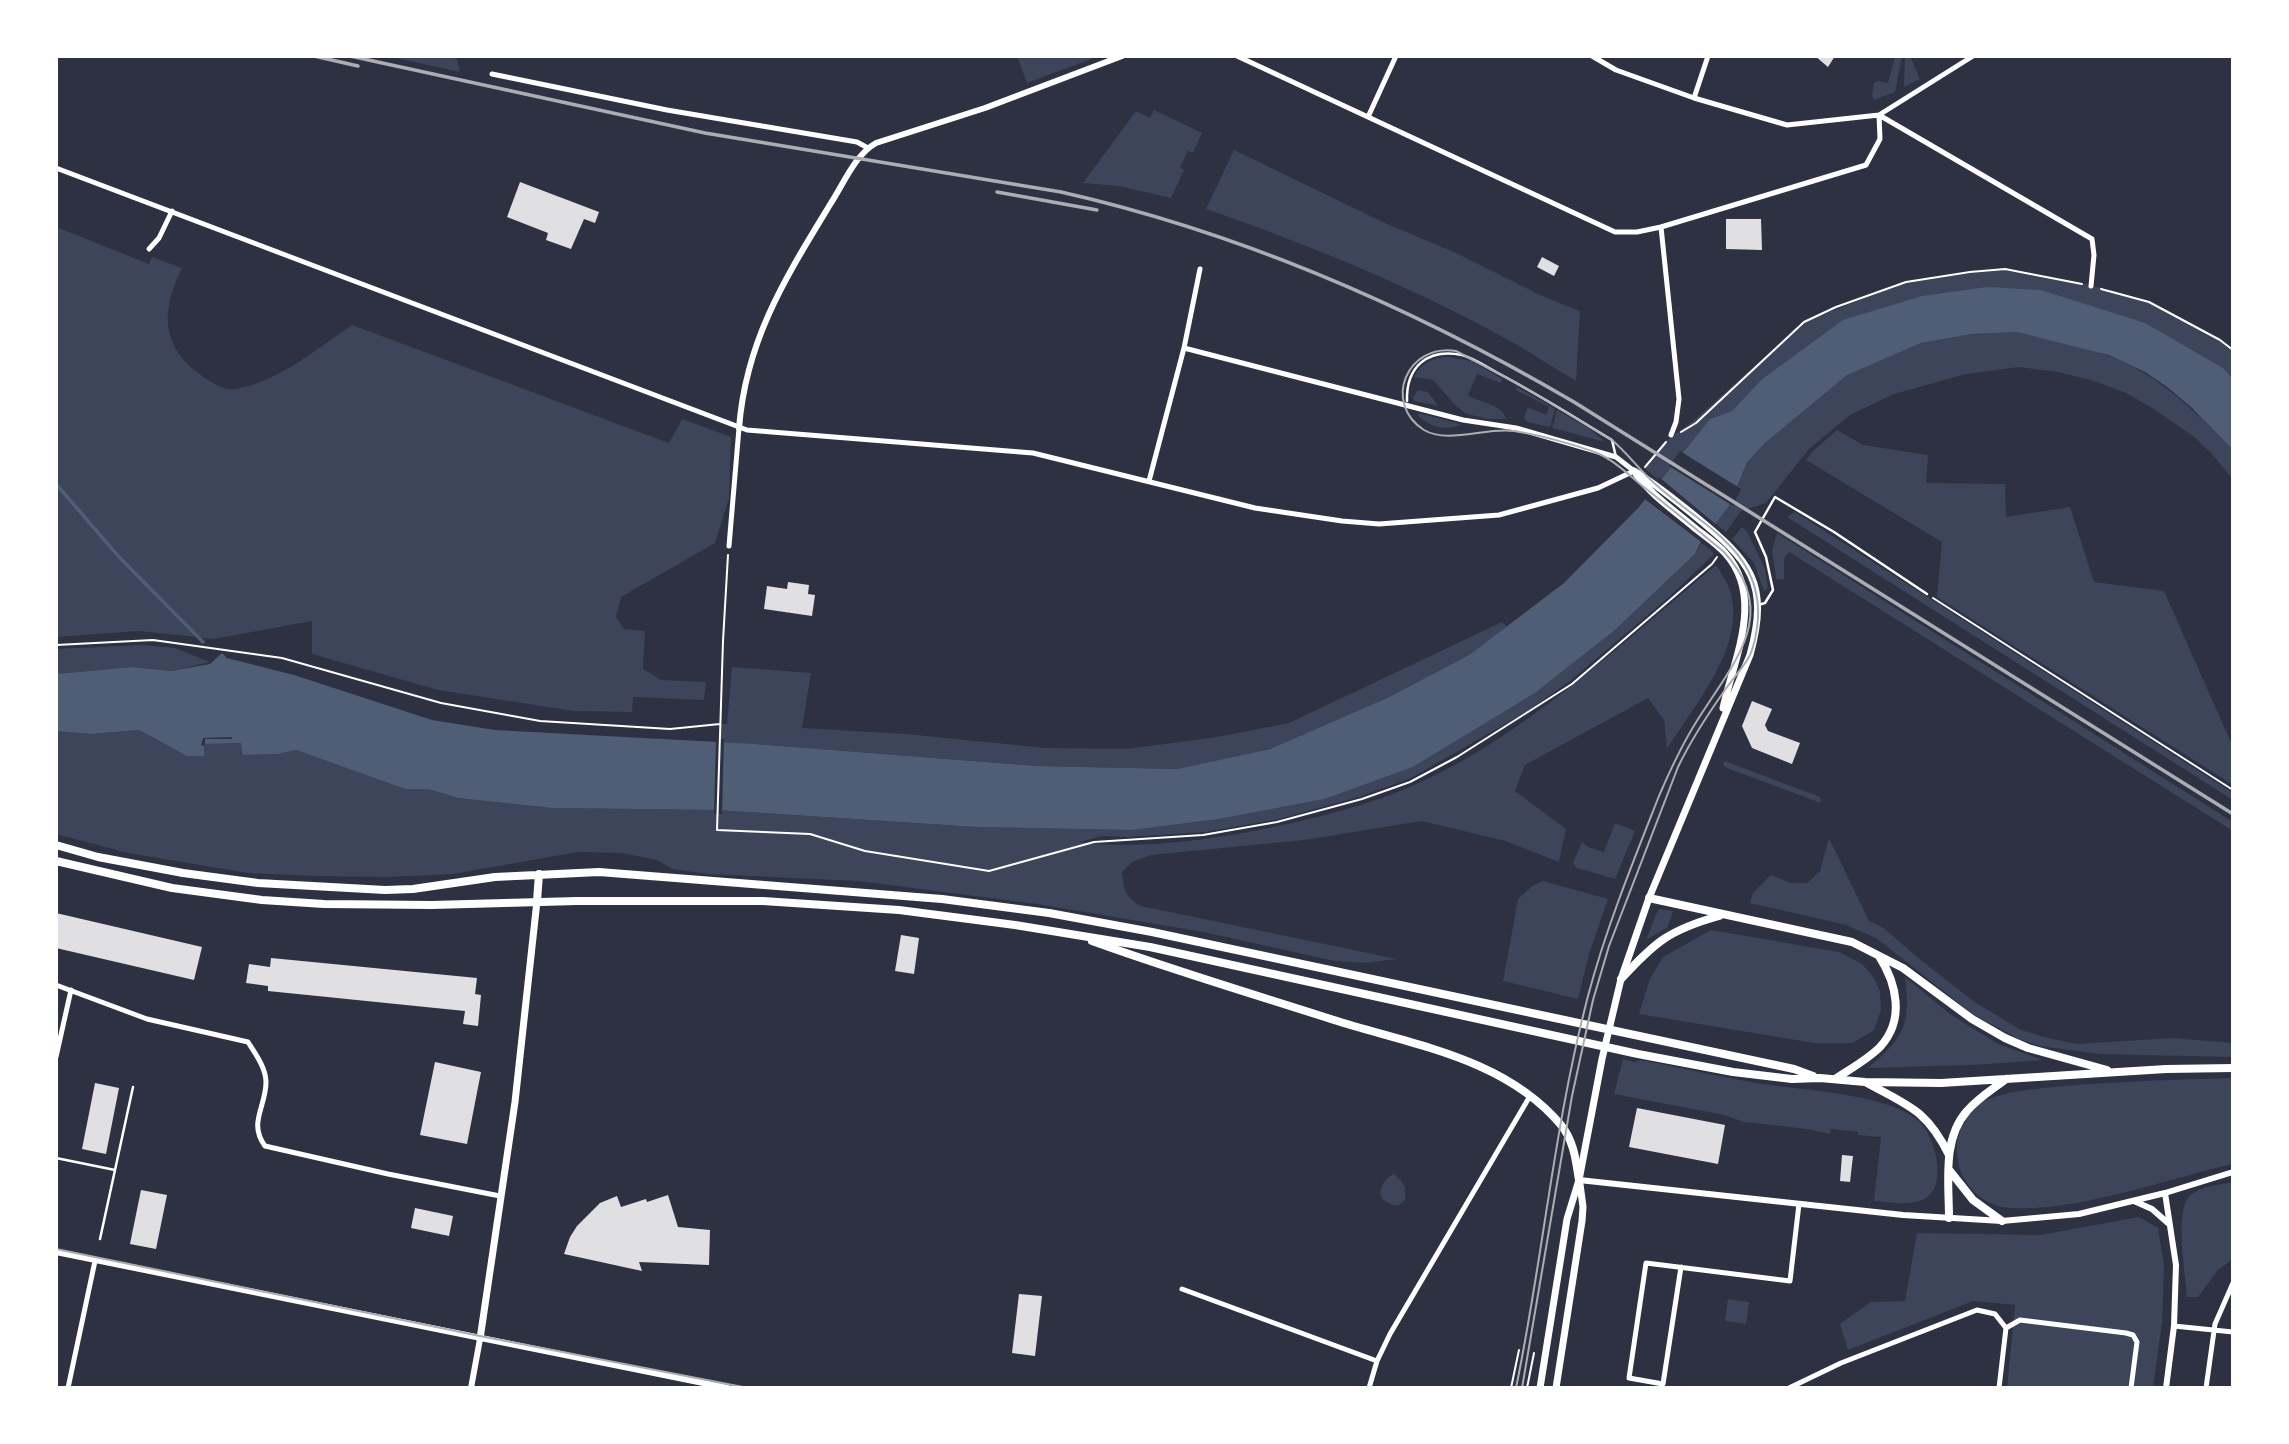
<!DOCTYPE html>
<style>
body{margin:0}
#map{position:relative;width:2289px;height:1444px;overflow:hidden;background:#2d3142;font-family:Helvetica,sans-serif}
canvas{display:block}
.frame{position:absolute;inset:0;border:58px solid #fff;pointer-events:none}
</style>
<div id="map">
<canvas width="2289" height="1444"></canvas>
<div class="frame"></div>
</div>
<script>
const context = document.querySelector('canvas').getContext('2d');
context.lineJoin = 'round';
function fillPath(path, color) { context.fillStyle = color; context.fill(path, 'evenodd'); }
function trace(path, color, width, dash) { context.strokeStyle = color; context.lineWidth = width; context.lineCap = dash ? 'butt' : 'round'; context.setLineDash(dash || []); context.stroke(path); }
fillPath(new Path2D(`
 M387,56H443L457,59L460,72Z
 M1017,56H1092L1091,59L1027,83Z
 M1895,56H1902L1895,92L1874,100L1872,94L1874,83L1878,81L1888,83Z
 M1905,56H1910L1920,79L1904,87Z
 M1154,110L1202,133L1193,153L1188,151L1180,167L1184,170L1171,198L1119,186L1083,183L1136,111L1150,118Z
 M1234,150L1387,224L1454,252L1542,296L1580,311L1576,381C1554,368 1533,354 1512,342C1415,288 1310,245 1206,209Z
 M56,227L149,264L152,257L182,268C161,311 160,346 202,376C210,382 225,391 236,389C280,381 316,349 352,325L669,443L682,419L731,437L729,498L715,543L621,597L616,617L624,629L645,631L643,669L661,680L706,682L704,700L633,697L632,712L574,711L438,690L312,654V621L214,639L139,631L56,637Z
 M2005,269C2051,278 2105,285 2148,302C2172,311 2213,334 2233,350V379L2223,368L2041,290L1761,380L1732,411L1710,419L1660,481L1644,468L1666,441L1693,421L1804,322L1906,282Z
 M2017,332C2047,340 2081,344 2110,356C2160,376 2196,412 2233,450V479L2210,452L2193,436L2154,409L2126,393L2094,381L2058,372L2019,367L1966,374L1894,394L1850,415L1809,449L1766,503L1741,511L1726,532L1715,524L1729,506L1747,464L1765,443L1846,375L1921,343L1972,334Z
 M1449,357L1471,361L1502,379L1501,383L1477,374L1468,396C1480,402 1504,405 1506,419H1489L1466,414L1456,406L1433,380L1414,377C1421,363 1433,357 1449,357Z
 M1517,387L1555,409L1550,427L1527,422L1524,418L1528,407L1546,415L1549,407L1516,390Z
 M1418,390L1428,392L1438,406L1414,401L1413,397Z
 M1557,410L1590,429L1605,442L1552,428Z
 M1419,413L1460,424V425C1444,431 1431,427 1418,416Z
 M1837,430L1863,445L1928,455L1926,483L2005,484L2006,517L2070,507L2094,582L2164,591L2233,747V785L1937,597L1942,542L1806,460L1813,451Z
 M1795,512L2233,793V800L1787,517Z
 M1742,527L1747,531L1765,569L1768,588L1764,591L1754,563L1732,539Z
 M1777,533L2233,822V831L1789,552L1784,559V579H1776L1772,550Z
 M1701,543L1710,549L1714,554L1669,597L1570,681L1526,712L1411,778L1362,796L1279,819L1205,832L1128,837L1102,836L1080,842C1133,849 1190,842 1243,833C1300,822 1359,809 1412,786C1525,737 1621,643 1716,565C1723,576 1730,586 1732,599C1742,651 1693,707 1667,749L1664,720L1648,698L1525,765L1515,791L1566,829L1559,862L1505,841L1422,821L1304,840L1151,855L1132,862L1122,872C1124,890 1125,897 1141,906L1397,959L1364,963L1335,961L1203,932L1037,904L858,881L708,874L672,869L657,860L622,853L578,852L453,874L387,877L316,876L248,873L128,853L56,834V731L91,734L139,730L187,756H204V744L241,743V755L278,754L296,750L405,789H428L458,798L551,808L717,810L976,827L1132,830L1219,819L1325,799L1413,767L1535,693L1615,630L1695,554Z
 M1502,622L1507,626L1469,655L1387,698L1270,749L1177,769L1037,766L755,744H720V724H727L732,667L811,673L802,728L906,734L1046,748L1127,749L1217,737L1289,723Z
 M142,645L175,648L210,662L171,671L132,667L56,674V649Z
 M1725,761L1820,797L1821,803L1727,768L1723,765Z
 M1615,823L1635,831L1615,879L1577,868L1573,863L1582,842L1588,847L1604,852Z
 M1829,838L1869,921L1884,928L1917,957L1973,1001L2021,1030L2052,1039L2078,1044L2172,1038L2233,1043V1057L2099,1054L2040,1046L2019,1039L1974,1015L1876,938L1846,925L1750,903L1753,893L1771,875L1791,883H1807L1820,871Z
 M1543,881L1608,899L1589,954L1578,999L1503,981L1518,899L1532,886Z
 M1661,909L1673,911L1668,927L1646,940L1658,910Z
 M1711,930L1839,952L1862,964L1875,979L1880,992L1881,1010L1874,1030L1853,1043H1814L1639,1014L1650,979L1663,957Z
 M1905,977L1950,1014L1998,1044L2043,1060L1973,1065L1868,1068C1904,1037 1911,1026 1905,977Z
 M1623,1059L1635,1062L1641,1060C1682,1068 1722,1077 1762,1084C1804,1090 1886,1094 1918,1120C1935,1135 1950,1189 1922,1200C1908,1206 1889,1202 1874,1201L1881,1137L1858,1135V1132L1831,1129L1830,1134L1807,1129L1744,1122L1724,1115L1614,1094Z
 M2233,1078V1164C2166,1179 2078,1212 2010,1208C1968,1205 1944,1159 1964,1122C1969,1113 1976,1104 1986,1100C2016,1088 2058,1087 2090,1084C2138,1081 2185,1079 2233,1078Z
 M1394,1174C1404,1183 1407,1187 1405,1200L1398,1206C1394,1205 1390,1204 1386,1202C1374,1194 1384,1178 1394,1174Z
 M2233,1182V1259L2218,1270L2198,1297H2187C2186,1274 2173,1208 2191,1195C2201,1186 2220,1185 2233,1182Z
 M2139,1217L2158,1228L2164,1266L2162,1323L2153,1388H2007L2015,1305L1973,1301L1848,1350L1840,1324L1871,1302L1905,1301L1917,1233L2040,1235Z
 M1728,1299L1749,1302L1746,1324L1725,1321Z`), '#3c4559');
fillPath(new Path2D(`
 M1987,287L2041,290L2145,323L2223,368L2233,379V450L2191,407L2167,387L2145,372L2109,355L2017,332L1972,334L1921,343L1847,375L1765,443L1747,463L1729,506L1699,545L1695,554L1615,630L1535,693L1413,767L1325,799L1219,819L1132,830L976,827L717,810L551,808L458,798L428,789H405L296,750L278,754L242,755L241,743L205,744V739H232V737L203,738L201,745L204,746V756H187L139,730L91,734L56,731V674L132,667L171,671L210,664L222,653L227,658L294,675L432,720L495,730L755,744L1037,766L1177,769L1270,749L1387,698L1469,655L1564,583L1639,507L1710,419L1732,411L1761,380L1843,320L1922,296Z`), '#4f5d75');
fillPath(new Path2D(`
 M1680,451L1741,489L1733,506L1669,466Z
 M1659,477L1718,526L1704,544L1642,497Z
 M716,739H724L722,814H714Z`), '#2d3142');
trace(new Path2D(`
 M56,484L120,558L203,642`), '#4f5d75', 3.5);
fillPath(new Path2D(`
 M1815,56H1835L1828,67Z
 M520,182L599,212L595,223L584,219L571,249L546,240L548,233L507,217Z
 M1726,219H1761L1762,250L1726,249Z
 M1542,257L1559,266L1554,276L1537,267Z
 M788,582L809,585L808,594L815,595L812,616L764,609L767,586L787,589Z
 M1752,701L1772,709L1765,725L1768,731L1800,743L1792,764L1752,748L1742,726Z
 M56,913L202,947L194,980L56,948Z
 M901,935L919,938L914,974L895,971Z
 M271,958L477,978L475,994L481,995L478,1026L463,1024L465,1011L268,991V986L246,983L249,964L270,967Z
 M435,1062L481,1072L467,1144L420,1135Z
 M95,1083L119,1088L106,1154L82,1149Z
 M1637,1108L1725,1125L1718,1164L1629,1147Z
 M1842,1155L1853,1156L1850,1182L1840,1181Z
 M141,1190L167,1195L156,1249L130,1244Z
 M668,1195L678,1227L710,1230L709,1265L639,1262L642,1271L564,1254L570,1237L577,1226L600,1203L617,1196L621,1207L646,1199L647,1202Z
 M415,1208L453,1216L449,1236L411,1228Z
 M1019,1294L1042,1296L1035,1356L1012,1353Z`), '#e0e0e3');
trace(new Path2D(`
 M2101,289L2149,302L2220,340L2233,350
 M1681,432L1696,423L1804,322L1836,307L1906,282L1970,272L2005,269L2082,284
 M1645,467L1666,442
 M728,555L723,641L717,830L810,834L865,851L989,871L1094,842L1203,835L1277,822L1362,799L1410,782L1457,757L1572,684L1712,564L1717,557
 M1933,598L2233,790
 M56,645L153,640L282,658L441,703L540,721L670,729L720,724
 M1511,1388L1519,1350
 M1527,1388L1534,1353`), '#fff', 2);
trace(new Path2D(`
 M1407,401C1406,367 1427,348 1462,355C1473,358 1485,366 1496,372C1536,393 1574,417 1612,440L1616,457
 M1758,605L1765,603L1773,590L1766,557L1755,532L1775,497L1834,532L1927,594
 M56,1158L115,1170L100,1239
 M115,1170L133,1087`), '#fff', 2.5);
trace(new Path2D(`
 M1237,56L1615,232H1637L1661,227
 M1592,56L1616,70L1694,98L1787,125L1879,115L1973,56
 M492,74L667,110L857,142L868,148
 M1694,98L1708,56
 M1879,115L2092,239L2094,255L2091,286
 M1368,117L1396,56
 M56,168L747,430L1033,453L1255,508L1342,521L1379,524L1499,515L1598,488L1634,471L1616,457L1547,437L1516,428L1463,420L1184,348
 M149,249L159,238L172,211
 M1671,435L1676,422L1679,399L1661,227L1866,165L1880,139L1879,115
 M1149,481L1184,348L1200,269
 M729,546L739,428
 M56,985L147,1019L248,1042C255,1053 266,1068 266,1082C266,1107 248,1123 265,1146L388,1174L500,1196
 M56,1057L71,990
 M1681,1267L1663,1384L1629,1378L1646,1263L1790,1281L1799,1204
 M1182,1289L1377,1361
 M2174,1326L2233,1332
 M2006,1328L2020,1320L2126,1333L2133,1335L2137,1342L2131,1388
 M68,1388L95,1261
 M1369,1388L1377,1361L1390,1334L1530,1096
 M1789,1388L1841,1363L1977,1310L1995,1314L2006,1328L1999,1388
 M2206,1388L2215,1324L2233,1283`), '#fff', 5);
trace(new Path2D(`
 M739,428C746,339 786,277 831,203C844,183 855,155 876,143L985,108L1122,56
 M1579,1180L1903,1215L2002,1221L2079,1214L2165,1193L2233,1172
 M2165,1193L2176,1265L2174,1326L2166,1388
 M2134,1201L2152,1209L2169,1224
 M56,1252L728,1388
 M471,1388L480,1339`), '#fff', 6);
trace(new Path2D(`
 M1636,474C1652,496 1675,511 1696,529C1705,536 1717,544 1725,553C1765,597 1734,658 1723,708
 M480,1339L515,1102L537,901
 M1540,1388L1567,1219L1579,1180L1602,1059L1621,979L1649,898L1750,655C1770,582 1750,561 1695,516C1675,500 1656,484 1634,471
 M1556,1388L1582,1221L1583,1207L1580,1184`), '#fff', 7);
trace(new Path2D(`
 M56,845L98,857L183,873L258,883L385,890L413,889L495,877L599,872L942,899L1049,913L1152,932L1794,1069L1813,1076
 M56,861L172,888L262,900L324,904L432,905L577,901H763L899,910L1015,925L1150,947L1638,1054L1733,1072L1792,1079L1820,1078L1865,1082L1941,1083L2166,1069L2233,1068
 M1649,898L1852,942L1903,968L1972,1019L2005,1038L2028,1048L2107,1070
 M537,901L539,874
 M1092,941C1172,970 1253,994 1334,1020C1413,1045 1505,1058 1561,1125C1574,1141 1576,1161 1579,1180
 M1621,979C1655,942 1669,930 1719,916
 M1835,1079C1850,1069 1867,1060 1880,1047C1905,1020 1897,984 1879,956
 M1867,1083C1909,1106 1927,1110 1949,1155
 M1950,1171L1973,1200L2002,1221
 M1949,1218C1949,1183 1942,1139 1967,1111C1978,1098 1993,1089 2006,1079`), '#fff', 8);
trace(new Path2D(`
 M56,1249L480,1336L748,1388
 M1516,1388C1543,1258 1554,1125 1588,996C1606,928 1633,862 1659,796C1671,768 1683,742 1700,716C1735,661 1781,612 1723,551C1696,529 1668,506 1640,484C1627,473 1612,459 1597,453C1576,445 1536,434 1514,431C1487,427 1447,444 1424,430C1382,403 1407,343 1456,351L1522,386L1612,440C1627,453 1639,469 1653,482C1697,523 1762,548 1758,619C1757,630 1755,644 1750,655C1744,667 1733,678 1725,690C1708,714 1691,740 1678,767L1609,946L1593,1000L1572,1096L1522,1388`), '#abadb3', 2);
trace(new Path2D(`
 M314,56L358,66
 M350,56L705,133L1061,192C1242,233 1415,309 1574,402L2233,814
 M997,192L1097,210`), '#abadb3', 3.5);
</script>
